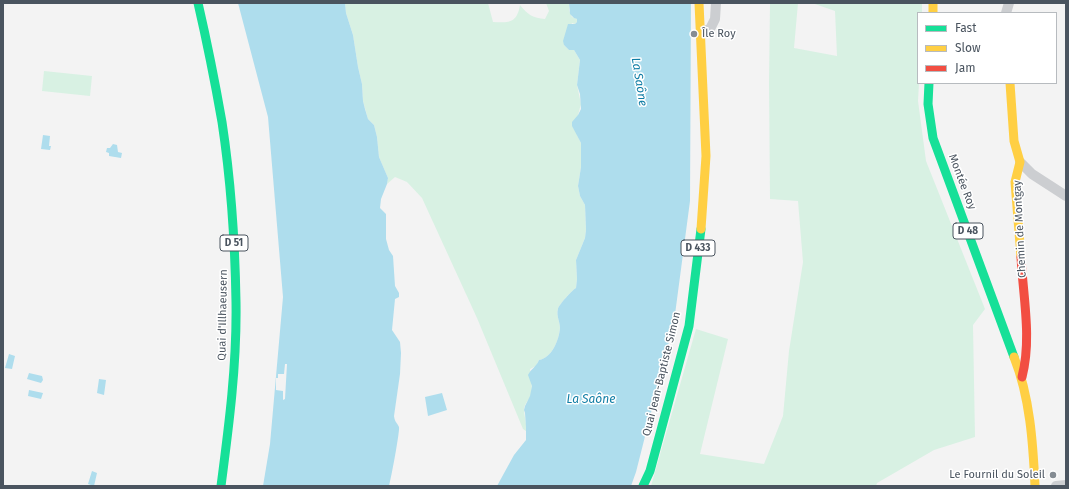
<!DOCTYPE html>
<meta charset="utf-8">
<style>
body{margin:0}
#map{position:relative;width:1069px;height:489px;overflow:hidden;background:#f3f3f3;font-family:"Fira Sans",sans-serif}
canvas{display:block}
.frame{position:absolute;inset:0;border:4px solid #4a545f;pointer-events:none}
.legend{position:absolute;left:917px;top:12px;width:140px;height:72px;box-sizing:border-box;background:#fff;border:1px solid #b7bbbf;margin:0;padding:5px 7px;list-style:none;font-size:12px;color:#4a545f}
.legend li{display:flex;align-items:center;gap:8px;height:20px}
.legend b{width:20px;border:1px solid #b7bbbf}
</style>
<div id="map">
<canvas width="1069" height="489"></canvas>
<div class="frame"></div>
<ul class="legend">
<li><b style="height:5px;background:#16e098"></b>Fast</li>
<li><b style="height:5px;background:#ffcf43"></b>Slow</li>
<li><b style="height:5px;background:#f24e42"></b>Jam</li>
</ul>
</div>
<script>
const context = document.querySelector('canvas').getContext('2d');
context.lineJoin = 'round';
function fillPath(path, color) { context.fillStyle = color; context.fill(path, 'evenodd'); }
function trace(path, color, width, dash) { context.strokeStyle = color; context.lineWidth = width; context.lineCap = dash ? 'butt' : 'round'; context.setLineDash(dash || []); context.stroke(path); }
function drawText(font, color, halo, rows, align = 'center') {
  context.font = font + ' "Fira Sans",sans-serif'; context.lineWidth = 3; context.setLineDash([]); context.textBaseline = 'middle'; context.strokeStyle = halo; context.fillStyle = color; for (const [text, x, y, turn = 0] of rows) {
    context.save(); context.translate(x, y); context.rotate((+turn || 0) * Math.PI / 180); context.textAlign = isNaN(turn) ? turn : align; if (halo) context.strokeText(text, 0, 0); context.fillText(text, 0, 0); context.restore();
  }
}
fillPath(new Path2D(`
 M345,3H488L493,22C509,23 517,23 520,5C528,15 533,18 545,19L549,11L546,3H569V10L572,17L577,19V22L575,24L572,23L564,45L569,50H574L580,60L577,85L581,104L578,115L577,135L581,143L582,156L581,167L578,186L580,196L585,205L586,230L585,238L576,260L577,279L576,288C572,290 558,306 558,309C556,315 560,322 560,328C559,340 552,358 539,360L536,366L530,369C531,378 533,386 531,395C529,400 524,404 524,409C524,416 527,423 526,431L523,429L477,318L422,198L407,182L395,177L387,184L388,178L379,157L377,137L374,125L368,119L363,101L362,84L358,67L353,35L346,13Z
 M770,3H798L794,48L837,56L835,11L812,3H922V13H918V83H919L918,101L926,161L985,309L973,325L975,437L934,450L877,483L876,486H651L696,329L728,339L700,454L764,464L783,416L789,351L803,262L798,201L770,199L769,83Z
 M44,71L92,76L90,96L42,91Z`), '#d8f1e3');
fillPath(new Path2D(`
 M238,3H345L346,13L353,35L358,67L362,84L363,101L365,109L368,119L374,125L377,137L379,157L388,178L387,184L381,199L380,208L386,214V239L389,250L393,256L395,286L399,293V297L395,299L392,330L400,342L401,353L400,374L394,416C395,423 397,422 399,427C400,431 391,479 389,486H263L270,444L283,297L268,117Z
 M569,3H691L690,201L674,322L636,472L631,486H497L514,455L526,440V427L525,413L524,410L525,406L530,396L532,386L528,375C531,369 536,367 539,360C552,358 559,340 560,328C560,322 556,315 558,309C558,306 572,290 576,288L577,279L576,260L585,238L586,230L585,205L580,196L578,186L581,167V143L572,126V122L578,115L581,109L580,94L577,85L580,60L574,50H569L564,45L563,41L568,24H575L577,22V19L574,18L570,14Z
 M43,135L50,136L49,146H51L50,150L41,149Z
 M113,144L117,145L118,152L122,153L121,158L109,156V153L106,152L107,148H110Z
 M9,354L15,356L12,369L5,368Z
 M29,373L42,376L43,380L41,383L27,379Z
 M99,379L106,380L104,395L97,393Z
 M29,390L43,393L41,399L28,396Z
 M442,393L447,410L428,416L425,397Z
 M92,471L97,473L94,486L88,484Z`), '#aedded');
fillPath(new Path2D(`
 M285,364H287L285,399L283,400V391L276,390V378H278V374H284Z`), '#f3f3f3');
trace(new Path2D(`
 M1006,13L1009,3
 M701,32L710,29L715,19L716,3
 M1020,162L1032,174L1066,196
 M1056,486L1066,485`), '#ccced1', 10);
trace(new Path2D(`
 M198,3C207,42 215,82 222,122C231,181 235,242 236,302C237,364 229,425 221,486
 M929,83L928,104L933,138L1014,357
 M643,486L650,471L689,326L701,229`), '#16e098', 9);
trace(new Path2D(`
 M699,3L706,156L701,229
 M933,3V13
 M1010,83L1014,141L1020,162L1015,182L1021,257
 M1014,357C1030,397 1033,443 1035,486`), '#ffcf43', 9);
trace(new Path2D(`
 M1021,257C1023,296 1032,339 1022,377`), '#f24e42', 9);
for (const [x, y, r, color] of [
 [694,34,4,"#858c93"],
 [1053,475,4,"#858c93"]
]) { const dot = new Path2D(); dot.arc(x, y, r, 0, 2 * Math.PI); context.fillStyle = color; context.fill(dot); trace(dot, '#fff', 1.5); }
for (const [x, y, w] of [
 [968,231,30],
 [234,243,28],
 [698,248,34]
]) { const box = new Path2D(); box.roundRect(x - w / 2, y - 8, w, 16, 3); context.fillStyle = '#fff'; context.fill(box); trace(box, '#4a545f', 1); }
drawText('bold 10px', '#4a545f', null, [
 ["D 48",968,231],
 ["D 51",234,243],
 ["D 433",698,248]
]);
drawText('11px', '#4a545f', '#fff', [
 ["Île Roy",702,34],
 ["Le Fournil du Soleil",1045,475,"right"]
], 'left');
drawText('11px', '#4a545f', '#fff', [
 ["Montée Roy",962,182,69],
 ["Chemin de Montgay",1020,229,-93],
 ["Quai d'Illhaeusern",223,315,-89],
 ["Quai Jean-Baptiste Simon",662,374,-76]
]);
drawText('italic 12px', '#0f7da5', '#fff', [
 ["La Saône",639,82,81],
 ["La Saône",591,400]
]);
</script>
